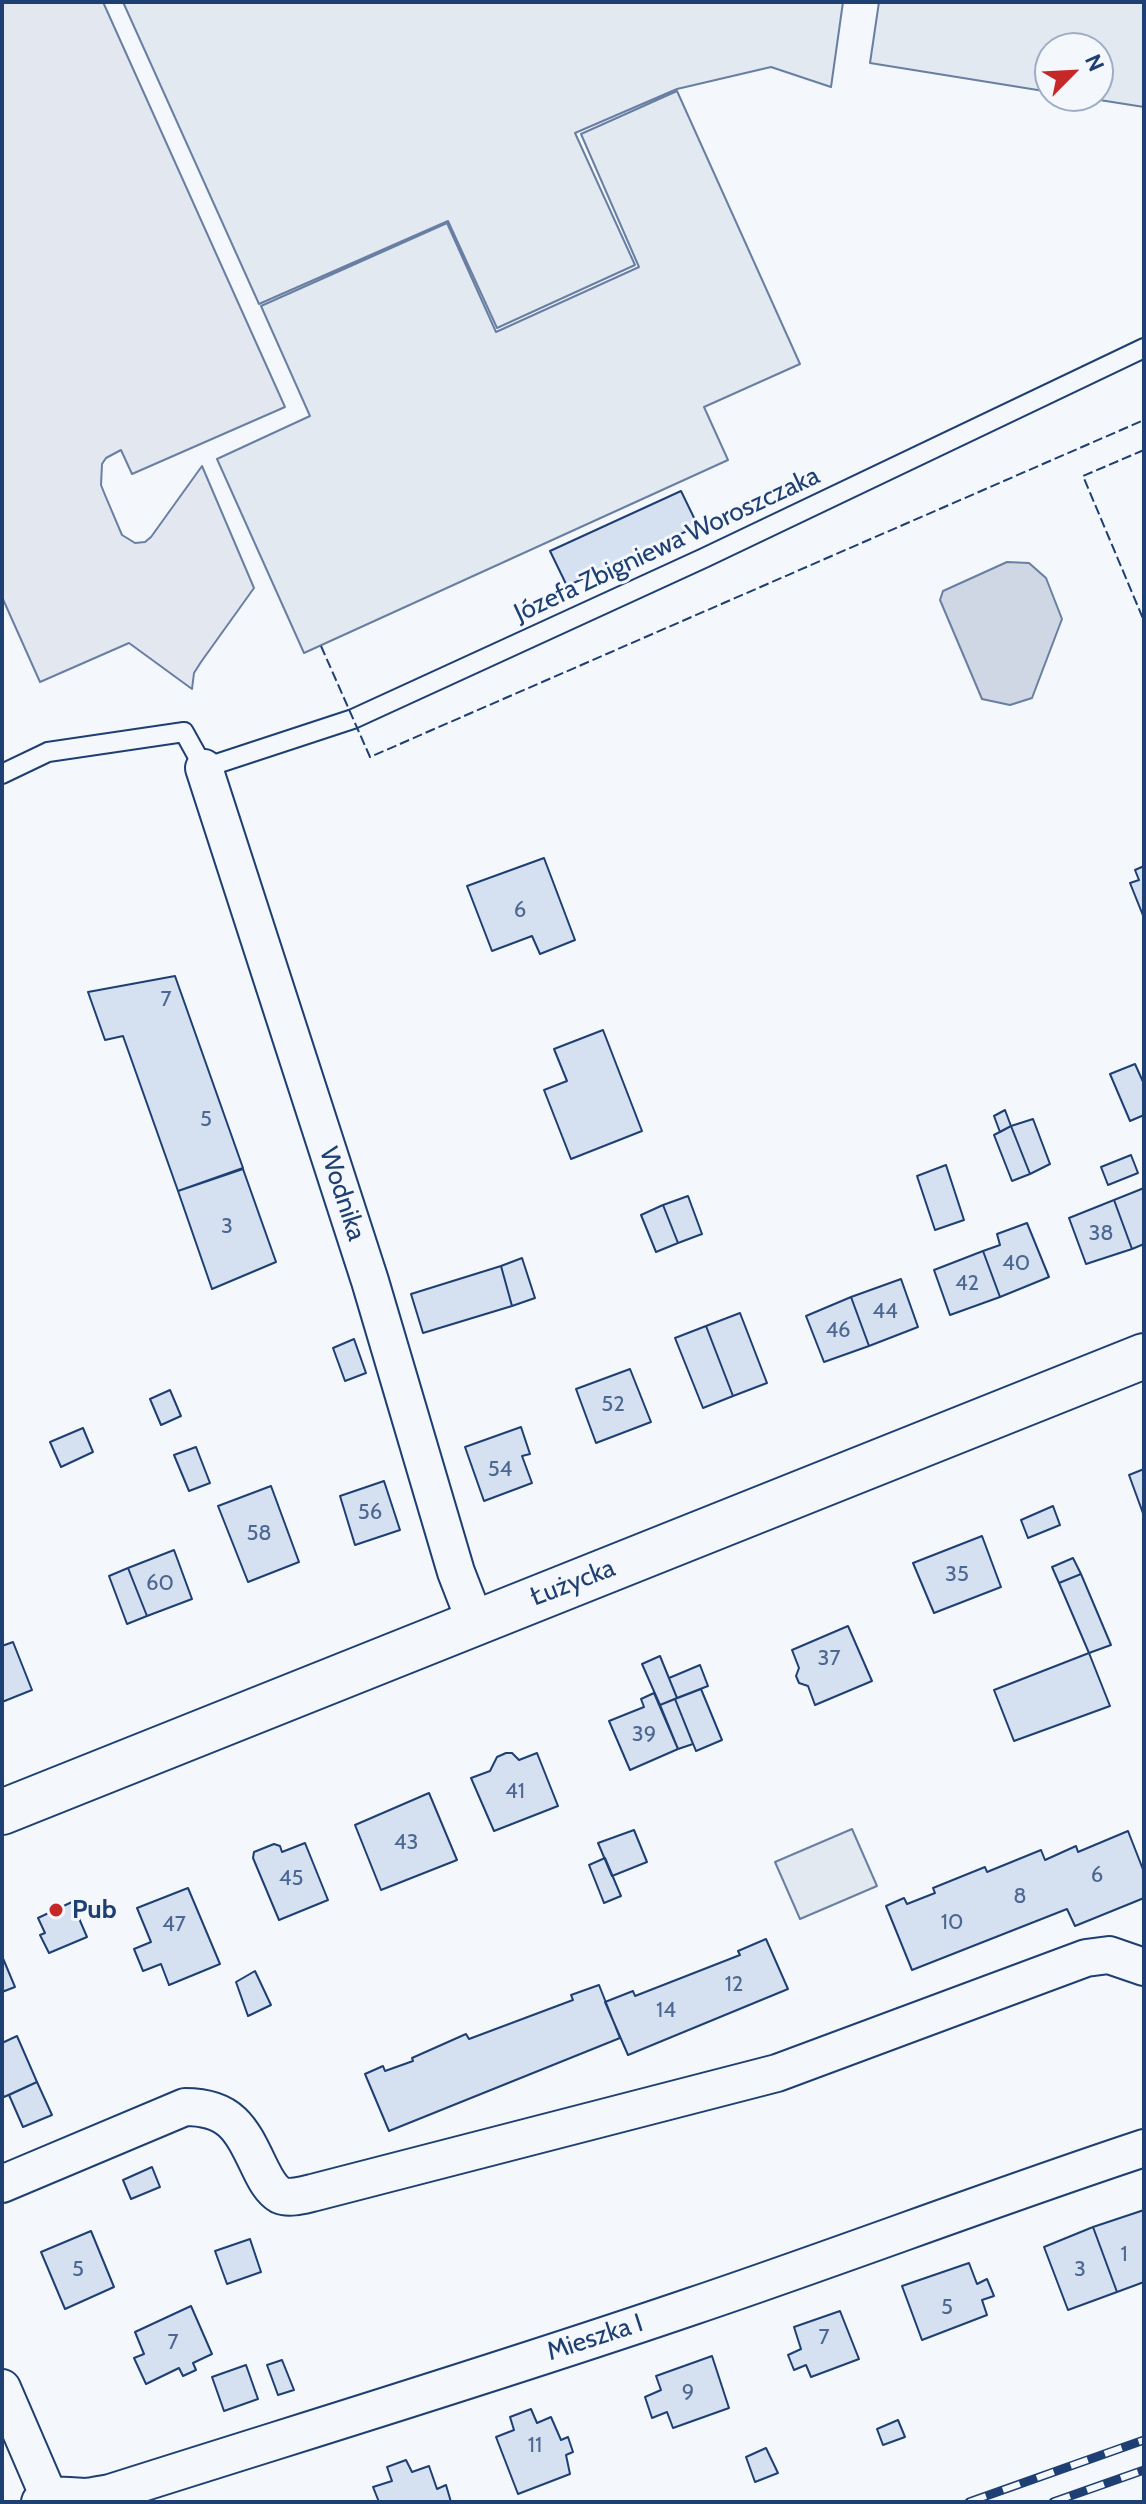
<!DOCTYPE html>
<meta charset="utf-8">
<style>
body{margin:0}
#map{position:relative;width:1146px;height:2504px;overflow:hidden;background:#f4f7fb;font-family:Cabin,sans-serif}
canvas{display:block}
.frame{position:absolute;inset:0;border:4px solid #1d3f73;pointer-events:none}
.north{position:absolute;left:1034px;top:32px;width:80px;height:80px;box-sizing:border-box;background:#f4f7fb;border:2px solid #9eadc5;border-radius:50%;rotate:66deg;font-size:22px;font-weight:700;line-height:32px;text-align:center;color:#1d3f73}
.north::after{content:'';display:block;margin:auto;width:28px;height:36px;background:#c62828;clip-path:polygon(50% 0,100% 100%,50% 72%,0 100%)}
</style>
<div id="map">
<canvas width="1146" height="2504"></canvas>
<div class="frame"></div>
<div class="north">N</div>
</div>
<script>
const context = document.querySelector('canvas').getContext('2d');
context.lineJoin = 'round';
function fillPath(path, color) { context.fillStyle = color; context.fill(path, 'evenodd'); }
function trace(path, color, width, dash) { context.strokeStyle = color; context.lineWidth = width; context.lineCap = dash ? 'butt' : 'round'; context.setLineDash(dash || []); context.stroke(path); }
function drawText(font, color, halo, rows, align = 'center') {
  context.font = font + ' Cabin,sans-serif'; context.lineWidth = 6; context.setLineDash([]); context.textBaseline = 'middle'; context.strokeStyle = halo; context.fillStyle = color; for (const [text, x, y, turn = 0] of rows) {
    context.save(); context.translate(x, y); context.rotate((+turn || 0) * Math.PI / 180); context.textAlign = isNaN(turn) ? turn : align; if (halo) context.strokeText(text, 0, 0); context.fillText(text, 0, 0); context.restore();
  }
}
const green = new Path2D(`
 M123,2H843L831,87L771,67L677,89L575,133L635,265L497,328L448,221L259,304Z
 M879,2H1144V107L1074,96H1098V48H1050V92L870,63Z
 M677,91L800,364L704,407L728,460L304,653L217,459L310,416L261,306L447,223L496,332L639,267L581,134Z
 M852,1829L877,1886L800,1919L775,1862Z`);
fillPath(green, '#e3e9f0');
trace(green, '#687fa3', 2);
const parking = new Path2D(`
 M2,2H103L285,407L132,474L121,450L106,458L102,464L101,485L105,495L122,535L135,543L145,542L151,537L202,466L254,588L201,662L194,673L192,689L129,643L40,682L2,597Z`);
fillPath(parking, '#e3e8f0');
trace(parking, '#687fa3', 2);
const water = new Path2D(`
 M1007,562L1029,563L1046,578L1062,619L1032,698L1010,705L982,699L940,600L943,591Z`);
fillPath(water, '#cfd7e4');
trace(water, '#687fa3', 2);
const building = new Path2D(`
 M681,491L698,526L567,586L550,551Z
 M544,858L575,940L540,954L532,936L492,951L467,886Z
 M1144,866V918L1130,883L1139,880L1135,870Z
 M175,976L243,1168L178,1191L123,1036L105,1040L88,992Z
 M603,1030L642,1131L571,1159L544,1090L567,1081L554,1049Z
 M1135,1064L1144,1084V1115L1130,1121L1110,1074Z
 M1005,1110L1011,1126L1000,1132L994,1116Z
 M1033,1119L1050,1164L1030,1174L1011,1126Z
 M1011,1126L1030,1174L1012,1181L994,1135Z
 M1131,1155L1138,1173L1108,1185L1101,1167Z
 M946,1165L964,1220L935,1230L917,1176Z
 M243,1169L276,1262L212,1289L178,1191Z
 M1144,1188V1244L1132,1249L1114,1200Z
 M688,1196L702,1234L678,1243L663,1205Z
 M1114,1200L1132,1249L1086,1264L1069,1218Z
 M663,1205L678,1243L656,1252L641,1215Z
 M1027,1223L1049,1277L1000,1297L983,1251L1000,1245L997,1234Z
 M983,1251L1000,1297L950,1315L934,1270Z
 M522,1258L535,1298L512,1306L501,1266Z
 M501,1266L512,1306L423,1333L411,1294Z
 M901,1279L918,1327L869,1346L851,1297Z
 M851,1297L869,1346L824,1362L806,1316Z
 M740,1313L767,1383L733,1396L706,1326Z
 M706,1326L733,1396L703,1408L675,1338Z
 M354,1339L366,1373L345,1381L333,1348Z
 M630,1369L651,1422L596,1443L576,1389Z
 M170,1390L181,1416L161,1425L150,1399Z
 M521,1427L530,1454L522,1456L532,1483L484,1501L465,1447Z
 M83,1428L93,1452L61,1467L50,1442Z
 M196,1447L210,1483L189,1491L174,1455Z
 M1144,1469V1516L1129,1475Z
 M384,1481L400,1530L355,1545L340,1496Z
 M271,1486L299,1562L248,1582L218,1506Z
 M1053,1506L1060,1525L1028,1538L1021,1520Z
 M982,1536L1001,1587L934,1613L913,1563Z
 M174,1550L192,1599L147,1616L128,1568Z
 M1073,1558L1081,1574L1059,1583L1052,1567Z
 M128,1568L147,1616L127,1624L109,1576Z
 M1081,1574L1111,1645L1089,1653L1059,1583Z
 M848,1626L872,1681L815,1705L808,1686L799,1683L796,1676L799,1668L792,1650Z
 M13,1642L32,1690L2,1702V1646Z
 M1089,1653L1110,1706L1014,1741L994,1690Z
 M660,1656L677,1698L660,1705L642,1664Z
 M700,1665L708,1686L677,1698L669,1678Z
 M701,1689L722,1740L696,1751L675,1699Z
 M654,1693L678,1749L630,1770L609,1721L644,1707L641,1699Z
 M675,1699L693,1744L678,1749L660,1705Z
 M506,1753H512L519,1760L537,1753L558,1806L494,1831L471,1778L490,1771L497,1757Z
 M429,1793L457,1860L381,1890L355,1825Z
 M634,1830L647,1862L612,1876L598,1843Z
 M1128,1831L1144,1872V1898L1075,1926L1067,1909L912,1970L886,1906L904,1898L907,1904L935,1893L933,1888L985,1867L987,1872L1041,1850L1045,1860L1076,1846L1078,1852Z
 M305,1843L328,1900L279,1920L253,1858L254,1852L274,1844L280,1846L282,1852Z
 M605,1858L621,1896L604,1903L589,1865Z
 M188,1888L220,1964L169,1985L161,1964L143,1971L134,1949L151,1942L137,1908Z
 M72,1902L87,1937L49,1953L40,1935L45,1933L38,1918Z
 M766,1939L788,1989L628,2055L605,2002L633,1991L635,1996L740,1955L738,1951Z
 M2,1956L15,1987L2,1992Z
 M255,1971L271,2005L248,2016L236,1982Z
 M599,1985L620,2038L389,2131L365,2074L383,2066L385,2071L413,2061L412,2058L466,2034L469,2039L573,2000L571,1995Z
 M17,2036L37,2082L4,2097L2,2092V2043Z
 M37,2082L52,2115L23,2127L9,2095Z
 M152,2167L160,2187L131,2199L123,2180Z
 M1144,2210V2282L1117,2292L1093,2227Z
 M1093,2227L1117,2292L1068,2310L1044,2247Z
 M91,2231L114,2287L65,2309L41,2252Z
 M250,2239L261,2272L227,2284L215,2251Z
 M969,2263L977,2284L987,2279L994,2296L982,2300L987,2315L922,2340L902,2286Z
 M191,2306L212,2354L193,2363L196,2370L183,2376L179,2368L146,2384L134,2358L144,2354L135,2332Z
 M840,2311L859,2359L811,2377L806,2365L794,2370L788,2355L801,2349L794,2327Z
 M712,2356L729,2408L673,2428L667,2412L652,2418L645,2397L661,2390L656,2376Z
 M282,2360L294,2390L278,2395L267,2365Z
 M246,2365L258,2399L224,2411L212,2377Z
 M531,2409L537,2423L551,2417L561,2440L568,2437L573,2452L566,2455L570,2474L518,2494L496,2437L514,2430L510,2417Z
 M898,2420L905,2437L883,2445L877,2429Z
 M766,2448L778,2473L755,2482L746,2457Z
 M406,2460L412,2472L429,2466L437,2489L446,2485L451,2502H379L373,2487L392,2481L387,2467Z`);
fillPath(building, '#d5e0f0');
trace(building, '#1d3f73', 2);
const lane = new Path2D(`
 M2,774L48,752L184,732L204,768L353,719L704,558L1144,348`);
const street = new Path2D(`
 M204,768L370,1281L456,1572L475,1621
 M2,2184L185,2107C233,2107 242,2131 261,2170C265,2178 271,2190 280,2195C289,2199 303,2195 312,2193L777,2073L1086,1958L1109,1955L1144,1967
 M2,2388L49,2497
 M40,2502C55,2493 68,2496 84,2497C93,2497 102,2494 110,2493C305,2431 500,2372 693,2306C844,2255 993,2198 1144,2148`);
const secondary = new Path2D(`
 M2,1812L1144,1356`);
trace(lane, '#1d3f73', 22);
trace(street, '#1d3f73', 40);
trace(secondary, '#1d3f73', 48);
trace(lane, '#f4f7fb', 18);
trace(street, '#f4f7fb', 36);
trace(secondary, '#f4f7fb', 44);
const rail = new Path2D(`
 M969,2502L1144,2440
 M1053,2502L1144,2470`);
trace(rail, '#1d3f73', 9);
trace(rail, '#f4f7fb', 6, [18]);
trace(new Path2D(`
 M1144,450L1083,476L1144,621
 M321,646L370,757L1144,420`), '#1d3f73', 2, [10, 4]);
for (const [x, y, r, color] of [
 [56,1910,8,"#c62828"]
]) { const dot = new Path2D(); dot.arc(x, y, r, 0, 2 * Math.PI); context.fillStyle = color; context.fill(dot); trace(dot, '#f4f7fb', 3); }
drawText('22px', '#4b6792', null, [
 ["6",520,911],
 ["7",166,1000],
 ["5",206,1120],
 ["3",227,1227],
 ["38",1101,1234],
 ["40",1016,1264],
 ["42",967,1284],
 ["44",885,1312],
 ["46",838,1331],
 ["52",613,1405],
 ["54",500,1470],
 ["56",370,1513],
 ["58",259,1534],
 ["35",957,1575],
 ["60",160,1584],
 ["37",829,1659],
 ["39",644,1735],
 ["41",515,1792],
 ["43",406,1843],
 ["6",1097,1876],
 ["45",291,1879],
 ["8",1020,1897],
 ["10",952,1923],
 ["47",174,1925],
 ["12",734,1985],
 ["14",666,2011],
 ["1",1124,2255],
 ["5",78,2270],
 ["3",1080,2270],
 ["5",947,2308],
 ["7",824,2338],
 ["7",173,2343],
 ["9",688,2393],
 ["11",535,2446]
]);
drawText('26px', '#1d3f73', '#f4f7fb', [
 ["Józefa Zbigniewa Woroszczaka",667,545,-25],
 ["Wodnika",342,1194,72],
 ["Łużycka",573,1583,-21],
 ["Mieszka I",595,2338,-18]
]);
drawText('bold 26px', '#1d3f73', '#f4f7fb', [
 ["Pub",72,1910]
], 'left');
</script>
